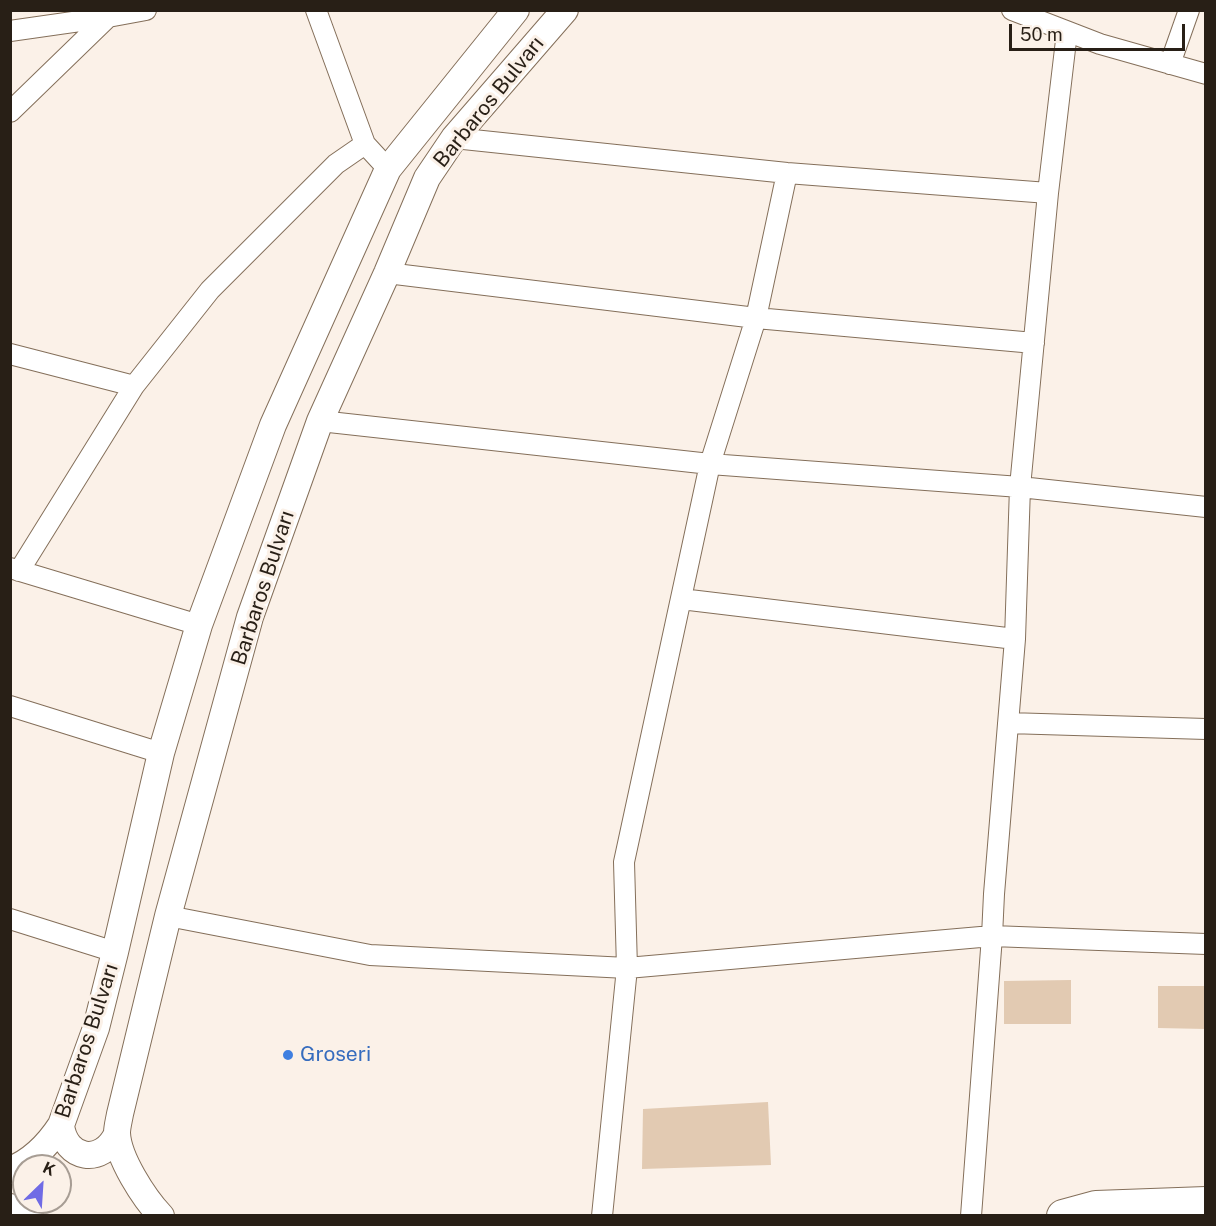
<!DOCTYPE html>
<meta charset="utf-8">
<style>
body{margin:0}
#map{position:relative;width:1216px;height:1226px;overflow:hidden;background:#fbf1e8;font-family:"Public Sans",sans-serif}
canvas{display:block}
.frame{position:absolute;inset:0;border:12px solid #281f16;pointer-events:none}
.north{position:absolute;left:12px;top:1154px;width:60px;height:60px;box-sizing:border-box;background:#fbf1e8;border:2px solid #a79d94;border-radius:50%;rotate:25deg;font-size:16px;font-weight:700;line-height:24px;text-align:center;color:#281f16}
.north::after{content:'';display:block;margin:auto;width:21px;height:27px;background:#706be5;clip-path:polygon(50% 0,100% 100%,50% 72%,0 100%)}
.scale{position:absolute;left:1009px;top:24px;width:176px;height:27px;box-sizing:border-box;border:3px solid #281f16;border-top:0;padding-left:8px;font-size:18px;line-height:21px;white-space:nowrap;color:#281f16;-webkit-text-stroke:4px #fbf1e8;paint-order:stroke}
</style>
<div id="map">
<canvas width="1216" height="1226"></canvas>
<div class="frame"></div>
<div class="north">K</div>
<div class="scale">50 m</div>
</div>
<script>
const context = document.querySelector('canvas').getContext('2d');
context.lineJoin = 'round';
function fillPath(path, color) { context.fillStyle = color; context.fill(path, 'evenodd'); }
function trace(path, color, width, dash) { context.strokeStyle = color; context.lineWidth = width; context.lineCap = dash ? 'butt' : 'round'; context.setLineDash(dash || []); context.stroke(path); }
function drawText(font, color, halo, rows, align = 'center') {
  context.font = font + ' "Public Sans",sans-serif'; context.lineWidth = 6; context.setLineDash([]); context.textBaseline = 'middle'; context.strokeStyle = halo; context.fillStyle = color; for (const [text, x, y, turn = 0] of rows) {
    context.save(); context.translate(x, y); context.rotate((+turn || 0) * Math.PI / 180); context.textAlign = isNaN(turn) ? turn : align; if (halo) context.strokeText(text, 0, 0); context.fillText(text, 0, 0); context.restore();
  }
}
fillPath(new Path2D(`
 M1071,980V1024H1004V981Z
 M1158,986H1206V1029L1158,1028Z
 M768,1102L771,1165L642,1169L643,1109Z`), '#e2cab2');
const minor = new Path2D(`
 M316,10L365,144L388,169
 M1012,10L1100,44L1206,74
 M10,31L108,17L146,10
 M1170,64L1189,10
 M10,112L108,17
 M454,138L787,173L1048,193
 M387,273L756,318L1034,343
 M10,354L134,386
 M320,421L710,464L1020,487L1206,507
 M10,568L199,625
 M19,571L134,386L210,290L336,164L365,144
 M681,599L1015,639
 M10,706L161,753
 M1008,723L1206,729
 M168,916L370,955L627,968L992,936L1206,944
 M10,919L115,952
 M602,1216L627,968L624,862L710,464L756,318L787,173
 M971,1216L992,936L994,894L1015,639L1020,487L1048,193L1067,32`);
const tertiary = new Path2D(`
 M61,1125C65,1160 102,1166 117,1134
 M10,1170C33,1161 48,1145 61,1125L96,1028L115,952L161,753L199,625L273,425L388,169L516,10
 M161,1216C144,1198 118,1158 117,1133C117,1127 119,1120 120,1114L168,916L250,617L320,421L387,273L427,178L454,138L565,10`);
const primary = new Path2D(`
 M10,1210L27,1216
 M1063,1216L1096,1207L1206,1203`);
trace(minor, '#846f5a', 22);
trace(tertiary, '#846f5a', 28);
trace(primary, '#846f5a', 34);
trace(minor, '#fff', 20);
trace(tertiary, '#fff', 26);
trace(primary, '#fff', 32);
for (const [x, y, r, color] of [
 [288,1055,6,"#3f7fe0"]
]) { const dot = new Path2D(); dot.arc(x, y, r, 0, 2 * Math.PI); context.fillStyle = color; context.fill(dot); trace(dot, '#fbf1e8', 2); }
drawText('21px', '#281f16', '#fbf1e8', [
 ["Barbaros Bulvarı",489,102,-51],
 ["Barbaros Bulvarı",263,588,-72],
 ["Barbaros Bulvarı",87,1041,-72]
]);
drawText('21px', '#366cbe', '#fbf1e8', [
 ["Groseri",300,1055]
], 'left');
</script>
